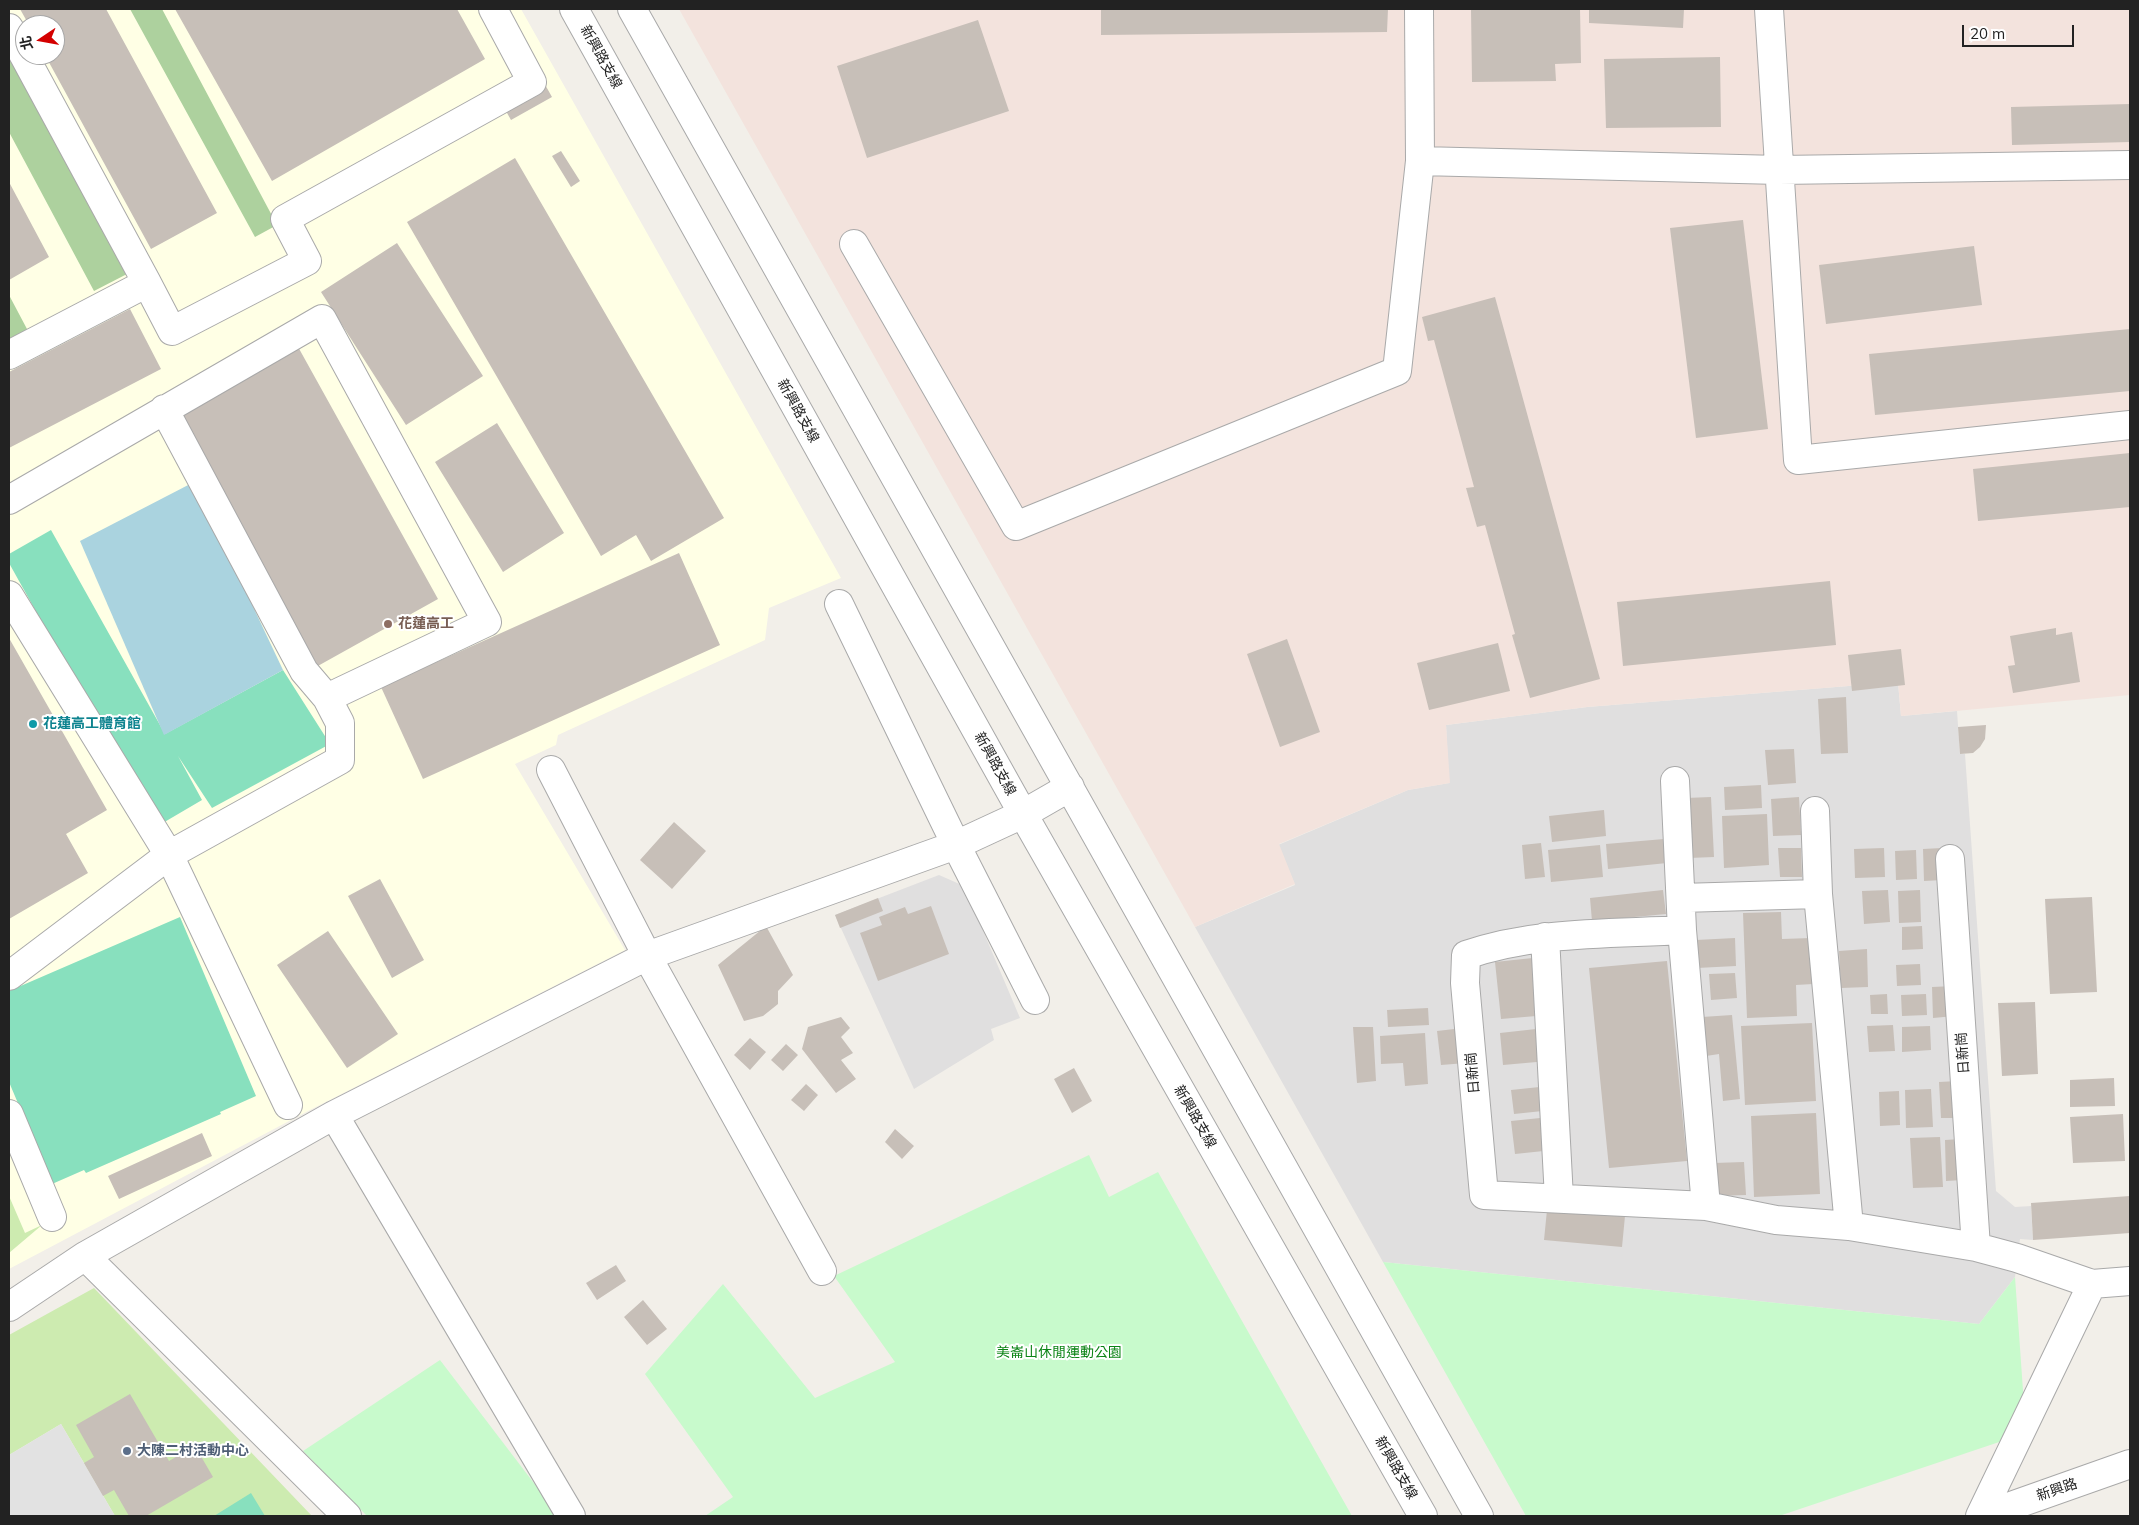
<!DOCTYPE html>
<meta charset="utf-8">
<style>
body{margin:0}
#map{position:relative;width:2139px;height:1525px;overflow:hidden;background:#f2efe9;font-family:Mulish,"Noto Sans TC",sans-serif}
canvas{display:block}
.frame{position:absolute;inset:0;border:10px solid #222;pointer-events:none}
.north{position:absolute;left:15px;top:15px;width:50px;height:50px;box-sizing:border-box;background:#fff;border:1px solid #a7a7a7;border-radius:50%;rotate:258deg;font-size:14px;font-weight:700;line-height:20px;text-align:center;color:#222}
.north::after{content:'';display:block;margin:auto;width:18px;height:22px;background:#d40000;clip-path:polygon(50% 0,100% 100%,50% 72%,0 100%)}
.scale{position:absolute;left:1962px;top:25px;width:112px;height:22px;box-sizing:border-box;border:2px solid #222;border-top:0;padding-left:6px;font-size:15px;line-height:18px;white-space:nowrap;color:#222;-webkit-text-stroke:4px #fff;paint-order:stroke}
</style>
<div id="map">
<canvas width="2139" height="1525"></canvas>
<div class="frame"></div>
<div class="north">北</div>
<div class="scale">20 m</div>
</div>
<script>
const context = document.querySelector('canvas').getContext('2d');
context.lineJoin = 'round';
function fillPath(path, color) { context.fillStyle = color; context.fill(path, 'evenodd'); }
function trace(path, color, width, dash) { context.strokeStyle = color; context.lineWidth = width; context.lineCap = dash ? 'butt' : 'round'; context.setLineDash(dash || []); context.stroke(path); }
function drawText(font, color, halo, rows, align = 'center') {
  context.font = font + ' Mulish,"Noto Sans TC",sans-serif'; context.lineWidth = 4; context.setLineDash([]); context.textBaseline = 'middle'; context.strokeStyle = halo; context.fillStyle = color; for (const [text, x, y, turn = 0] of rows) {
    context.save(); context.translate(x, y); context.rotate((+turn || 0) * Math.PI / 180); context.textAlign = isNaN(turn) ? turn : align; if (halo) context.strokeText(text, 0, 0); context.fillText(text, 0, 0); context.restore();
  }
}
fillPath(new Path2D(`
 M1898,682L1901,716L1957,711L1960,754H1965L1996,1191L2015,1207L2031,1206L2033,1240L2020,1239L2015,1277L1979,1324L1383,1262L1195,927L1295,885L1278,845L1408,790L1449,783L1446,725L1587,707Z
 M939,875L964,886L1020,1018L991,1029L994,1040L914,1089L835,915Z`), '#e0dfdf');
fillPath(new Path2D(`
 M9,9H521L841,578L769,608L765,640L558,735L556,745L515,764L625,950L310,1110L9,1269ZM25,25H55V55H25Z`), '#ffffe5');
fillPath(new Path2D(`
 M679,9H2130V695L1901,716L1898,682L1587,707L1446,725L1450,783L1408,790L1279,844L1295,884L1195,927Z`), '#f3e3dd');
fillPath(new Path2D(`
 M9,1196L25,1233L42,1225L9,1253Z
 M94,1288L312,1516H115L61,1424L9,1455V1335Z`), '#cdebb0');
fillPath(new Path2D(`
 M130,9H162L277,225L255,237Z
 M9,54L127,274L94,291L9,132Z
 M9,295L27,329L9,341Z`), '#add19e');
fillPath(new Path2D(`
 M1089,1155L1109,1197L1158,1172L1352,1516H705L733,1497L645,1374L723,1284L815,1398L895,1362L834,1276Z
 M1383,1262L1979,1324L2015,1277L2026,1433L1779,1516H1526Z
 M440,1360L559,1516H367L303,1451Z`), '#c8facc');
fillPath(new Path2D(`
 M51,530L165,734L283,670L330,744L212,808L178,756L202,800L156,827L9,563V554Z
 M180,917L256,1096L220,1112L221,1114L86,1173L84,1170L52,1184L9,1082V991Z
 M251,1493L265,1516H214Z`), '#88e0be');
fillPath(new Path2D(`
 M61,1424L84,1463L115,1516H9V1455Z`), '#e2e2e2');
fillPath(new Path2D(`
 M194,482L283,670L164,735L80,541Z`), '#aad3df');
fillPath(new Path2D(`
 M20,9H106L217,213L151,249L45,55H55V25H29Z
 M175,9H457L485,59L272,181Z
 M1101,9H1388L1387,32L1101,35Z
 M1471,9H1580L1581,63L1555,64L1556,81L1472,82Z
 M1589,9H1684L1683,28L1589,23Z
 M978,20L1009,111L867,158L837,66Z
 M1720,57L1721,127L1606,128L1604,59Z
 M539,74L552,97L511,120L498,97Z
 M2130,104V142L2012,145L2011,107Z
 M561,151L580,181L571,187L552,156Z
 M515,158L724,518L651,561L636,535L601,556L407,222Z
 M9,182L49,257L9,280Z
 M1743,220L1768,429L1696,438L1670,228Z
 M397,243L483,376L406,425L321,292Z
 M1974,246L1982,305L1826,324L1819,265Z
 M1495,297L1600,679L1530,698L1512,635L1515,634L1485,525L1477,527L1466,488L1474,487L1434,340L1428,341L1422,317Z
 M130,309L161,369L9,448V372Z
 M287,327L438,599L316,667L165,395Z
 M2130,329V391L1875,415L1869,354Z
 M497,423L564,533L503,572L435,462Z
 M2130,453V507L1978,521L1973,469Z
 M679,553L720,645L423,779L381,687Z
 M1830,581L1836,645L1623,666L1617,602Z
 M2056,628V635L2072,632L2080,682L2013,693L2008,666L2015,665L2010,636Z
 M9,638L107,810L66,834L88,873L9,919Z
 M1287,639L1320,732L1280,747L1247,654Z
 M1498,643L1510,691L1429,710L1417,663Z
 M1901,649L1905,685L1852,691L1848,655Z
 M1846,697L1848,753L1821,754L1818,699Z
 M1986,725L1985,739L1980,747L1973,753L1960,754L1958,727Z
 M1794,749L1796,783L1768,785L1765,750Z
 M1761,785L1762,808L1725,810L1724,787Z
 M1711,797L1714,857L1689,858L1686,798Z
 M1799,797L1801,835L1773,836L1771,799Z
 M1604,810L1606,836L1552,842L1549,816Z
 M1767,814L1769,865L1724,868L1722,816Z
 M674,822L706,851L672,889L640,860Z
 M1664,839L1667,863L1608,869L1606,844Z
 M1541,843L1545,877L1525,879L1522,845Z
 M1600,845L1603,877L1551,882L1548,850Z
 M1778,848H1801L1802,877H1780Z
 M1884,848L1885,877L1855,878L1854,849Z
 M1942,848L1943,880L1924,881L1923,849Z
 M1916,850L1917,879L1896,880L1895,851Z
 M380,879L424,960L392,978L348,896Z
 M1663,890L1666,914L1592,921L1590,898Z
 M1888,890L1890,922L1864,924L1862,891Z
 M1920,890L1921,922L1899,923L1898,891Z
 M2092,897L2097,992L2050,994L2045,899Z
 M878,898L883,911L840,928L835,915Z
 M931,906L949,954L878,981L860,933L882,925L879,917L905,907L908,914Z
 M1781,912L1782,939L1811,938L1813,984L1796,985L1797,1016L1747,1018L1743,913Z
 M766,926L793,975L778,991V1004L763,1016L744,1021L718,965Z
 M1922,926L1923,949L1902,950V927Z
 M328,931L398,1034L347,1068L277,965Z
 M1735,938L1736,966L1697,968L1696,940Z
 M1867,949L1868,987L1841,988L1839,951Z
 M1542,957L1548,1015L1501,1019L1495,962Z
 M1667,961L1687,1161L1609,1168L1589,968Z
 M1920,964L1921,985L1897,986L1896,965Z
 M1735,973L1737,998L1711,1000L1709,974Z
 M1954,986L1955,1016L1933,1018L1932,987Z
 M1887,994L1888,1014H1871L1870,995Z
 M1926,994L1927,1015L1902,1016L1901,995Z
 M2035,1002L2038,1074L2002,1076L1998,1003Z
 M1428,1008L1429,1025L1388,1027L1387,1010Z
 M1732,1015L1740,1099L1723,1101L1719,1054L1706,1056L1702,1017Z
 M841,1017L850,1028L841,1037L853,1053L841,1060L856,1079L836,1093L802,1049L808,1027Z
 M1812,1023L1816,1101L1745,1105L1741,1026Z
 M1893,1025L1895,1051L1869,1052L1867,1026Z
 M1930,1026L1931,1050L1902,1052V1027Z
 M1353,1027H1373L1376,1081L1357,1083Z
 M1463,1028L1466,1063L1441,1065L1437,1031Z
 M1545,1028L1548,1061L1503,1065L1500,1033Z
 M1425,1033L1428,1084L1405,1086L1403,1063L1381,1064L1380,1036Z
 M750,1038L766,1052L750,1070L734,1055Z
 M786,1044L798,1055L783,1071L771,1060Z
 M1074,1068L1092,1101L1072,1113L1054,1079Z
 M2114,1078L2115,1106L2070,1107V1080Z
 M1958,1081L1960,1118H1941L1939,1082Z
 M806,1084L818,1095L804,1111L791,1100Z
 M1549,1086L1552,1110L1514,1114L1511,1090Z
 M1931,1089L1933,1127L1906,1128L1905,1090Z
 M1899,1091L1900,1125L1880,1126L1879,1092Z
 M1816,1113L1820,1194L1754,1197L1751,1116Z
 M2123,1114L2125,1161L2073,1163L2070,1117Z
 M1550,1117L1553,1150L1515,1154L1511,1121Z
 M895,1129L914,1146L902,1159L885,1142Z
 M202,1133L212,1156L119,1199L108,1176Z
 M1940,1137L1943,1187L1913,1188L1910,1138Z
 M1961,1139L1963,1180L1946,1181L1945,1140Z
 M1744,1162L1746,1195L1715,1196L1714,1163Z
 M2130,1196V1233L2033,1240L2031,1203Z
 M1547,1210L1625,1216L1622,1247L1544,1240Z
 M616,1265L626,1281L597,1300L586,1283Z
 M643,1300L667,1329L647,1345L624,1317Z
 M130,1394L169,1461L195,1446L213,1477L146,1516H129L114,1490L103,1496L84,1463L94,1457L76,1425Z`), '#c7bfb8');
const minor = new Path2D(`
 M574,9L1023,814L1423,1516
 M632,9L1479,1516
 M1769,9L1798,460L2130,425
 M9,28L147,283L9,355
 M1420,161L1779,170L2130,165
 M854,244L1016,526L1397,371L1420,161L1419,9
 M147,283L172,331L307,261L285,219L532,82L493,9
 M164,409L304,671L327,698L340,723V760L169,855L288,1105
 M9,500L322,319L487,622L327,698
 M9,595L169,855L9,976
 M839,604L956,845L1035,1000
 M551,770L647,956L822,1271
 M1675,781L1682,930L1706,1206
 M1815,811L1818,894L1849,1226
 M1950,859L1976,1247
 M1681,898L1818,894
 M1682,930C1610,934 1535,931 1466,955L1465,983L1484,1195L1706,1206L1776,1220L1849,1226L1976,1247L2017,1258L2092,1284L2130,1281
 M1545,937L1559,1198
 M9,1114L52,1217
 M334,1115L571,1516
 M85,1256L347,1516
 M9,1307L85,1256L334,1115L647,956L956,845L1023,814L1070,787
 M1980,1516L2092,1284
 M1983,1516L2130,1464`);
trace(minor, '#a9a9a9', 30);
trace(minor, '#fff', 28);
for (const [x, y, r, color] of [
 [388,624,5,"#8d6e63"],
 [33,724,5,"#0f9aa8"],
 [127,1451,5,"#5c6f8a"]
]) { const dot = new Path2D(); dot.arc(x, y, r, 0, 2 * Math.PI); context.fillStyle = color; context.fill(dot); trace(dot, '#fff', 2); }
drawText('14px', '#222', '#fff', [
 ["新興路支線",601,57,61],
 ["新興路支線",798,411,61],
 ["新興路支線",995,764,61],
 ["日新崗",1963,1053,-94],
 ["日新崗",1473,1073,-95],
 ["新興路支線",1195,1117,60],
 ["新興路支線",1396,1468,60],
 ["新興路",2057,1490,-19]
]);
drawText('bold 14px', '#785e54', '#fff', [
 ["花蓮高工",398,624]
], 'left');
drawText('bold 14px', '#0d838f', '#fff', [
 ["花蓮高工體育館",43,724]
], 'left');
drawText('14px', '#0c8416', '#fff', [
 ["美崙山休閒運動公園",1059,1353]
]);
drawText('bold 14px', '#4e5e75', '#fff', [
 ["大陳二村活動中心",137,1451]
], 'left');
</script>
